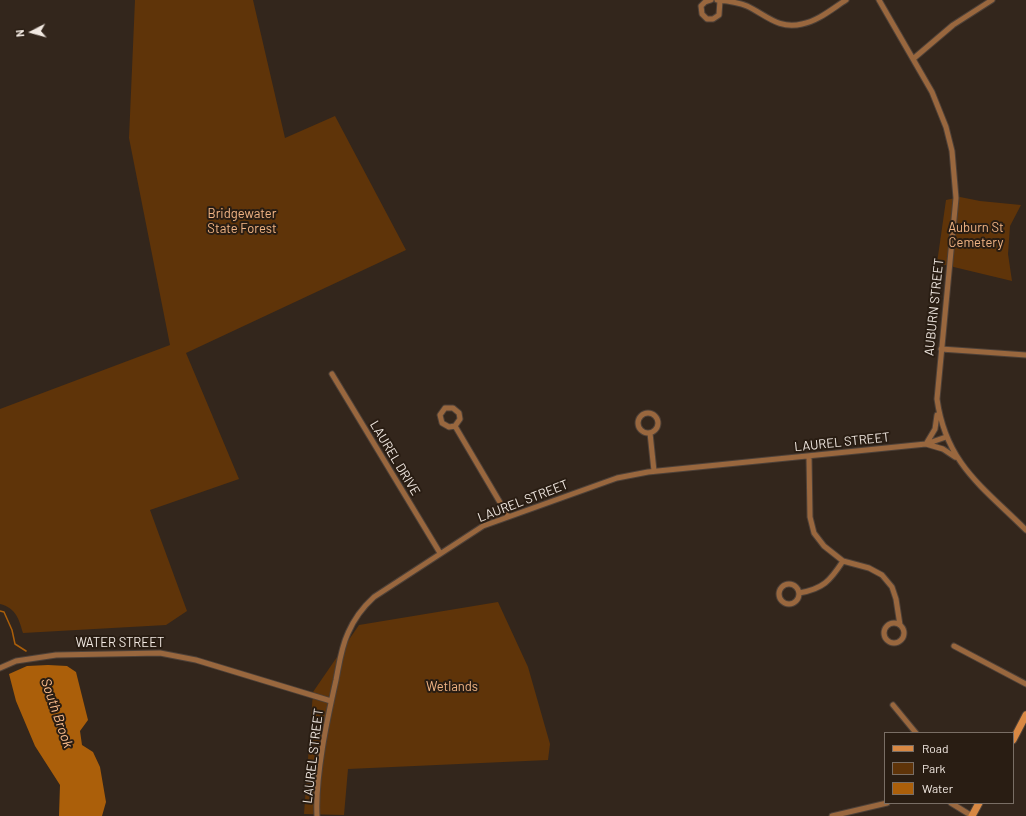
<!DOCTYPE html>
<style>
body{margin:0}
#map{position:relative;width:1026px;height:816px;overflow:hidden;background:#33261c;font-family:Barlow,sans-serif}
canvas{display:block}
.legend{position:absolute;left:884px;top:732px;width:130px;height:72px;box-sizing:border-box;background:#291d13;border:1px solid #796e65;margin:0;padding:5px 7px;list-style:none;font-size:12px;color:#f1e8e1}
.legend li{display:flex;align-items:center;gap:8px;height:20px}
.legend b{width:20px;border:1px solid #796e65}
.north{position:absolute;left:12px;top:12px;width:40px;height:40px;-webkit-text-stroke:3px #291d13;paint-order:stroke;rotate:264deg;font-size:11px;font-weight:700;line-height:16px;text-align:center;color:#f1e8e1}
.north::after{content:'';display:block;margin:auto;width:14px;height:18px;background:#f1e8e1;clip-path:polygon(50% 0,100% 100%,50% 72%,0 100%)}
</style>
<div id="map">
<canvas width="1026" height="816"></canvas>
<ul class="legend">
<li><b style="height:5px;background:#d88843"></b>Road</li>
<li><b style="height:11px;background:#5f3409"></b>Park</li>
<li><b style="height:11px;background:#ab5f0a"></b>Water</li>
</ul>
<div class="north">N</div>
</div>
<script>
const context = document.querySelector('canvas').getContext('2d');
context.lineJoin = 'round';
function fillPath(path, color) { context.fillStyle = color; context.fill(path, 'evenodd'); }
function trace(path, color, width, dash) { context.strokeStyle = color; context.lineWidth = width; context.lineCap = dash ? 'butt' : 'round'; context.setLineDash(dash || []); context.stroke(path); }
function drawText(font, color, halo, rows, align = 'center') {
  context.font = font + ' Barlow,sans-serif'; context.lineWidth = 4; context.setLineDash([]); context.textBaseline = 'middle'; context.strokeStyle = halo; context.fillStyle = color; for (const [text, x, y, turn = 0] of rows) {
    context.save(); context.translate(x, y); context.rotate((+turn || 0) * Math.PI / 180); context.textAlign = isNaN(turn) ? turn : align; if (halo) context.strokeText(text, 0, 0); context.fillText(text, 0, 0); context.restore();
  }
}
fillPath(new Path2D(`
 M135,0H253L285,138L335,116L406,250L186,353L239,479L150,510L187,611L166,625L23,633C19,619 16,608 0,604V409L170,345L129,138Z
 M960,197L980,201L1021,205L1010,226L1008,254L1012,281L937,263L946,200Z
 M498,602L528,667L550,744L548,760L348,769L344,815L304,814L313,692L359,625Z`), '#5f3409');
fillPath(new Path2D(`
 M48,665L67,666L76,672L88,720L80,731L82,745L93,752L100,767L106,802L102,816H59L60,785L35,746L16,701L9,674L27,666Z`), '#ab5f0a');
trace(new Path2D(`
 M0,611L4,612L12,630L15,644L26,651`), '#ab5f0a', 1.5);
const minor = new Path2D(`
 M711,0L705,2L701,6L702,14L707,19H713L719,15L720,0
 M717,0C727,1 738,2 747,6C766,15 779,30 802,24C818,21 832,9 846,0
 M879,0L932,92L946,127L952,151L956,198L937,399C946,464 983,487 1026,530
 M913,59L953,25L992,0
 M941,349L1026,355
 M332,374L440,553
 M638 423a10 10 0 1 1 20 0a10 10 0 1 1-20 0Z
 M937,415L935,429L926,444L943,449L955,457
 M455,426L460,419L459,413L453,408H445L440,415L442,423L449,427L455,426L508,516
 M650,433L654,471
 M809,457L810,517L814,533L824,546L843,561L869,568L882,575L892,587L896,599L900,625
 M779 594a10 10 0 1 1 20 0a10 10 0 1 1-20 0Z
 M799,593C823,589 830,581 843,561
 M884 633a10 10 0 1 1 20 0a10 10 0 1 1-20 0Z
 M954,646L1026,684
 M0,668L16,661L56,655L160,653L196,660L331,701
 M893,705L916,733
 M951,803L972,816
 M317,816C315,776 327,720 336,680C339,665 341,648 348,633C354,619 363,607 374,597L483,526L617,478L648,472L926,444L946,437
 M832,816L887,803`);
const secondary = new Path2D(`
 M1013,740L1026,715
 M972,816L979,803`);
trace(minor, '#4e4138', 7);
trace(secondary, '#4e4138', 9);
trace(minor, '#99673e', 5);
trace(secondary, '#d88843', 7);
drawText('13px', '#f1b484', '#291d13', [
 ["Bridgewater",242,214],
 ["State Forest",242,229],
 ["Auburn St",976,228],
 ["Cemetery",976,243],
 ["Wetlands",452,687]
]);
drawText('13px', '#f1e8e1', '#291d13', [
 ["AUBURN STREET",934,307,-84],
 ["LAUREL STREET",842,442,-6],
 ["LAUREL DRIVE",395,458,59],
 ["LAUREL STREET",523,501,-21],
 ["WATER STREET",120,643],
 ["LAUREL STREET",313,756,-83]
]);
drawText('italic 14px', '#fabc8c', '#291d13', [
 ["South Brook",57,713,71]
]);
</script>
